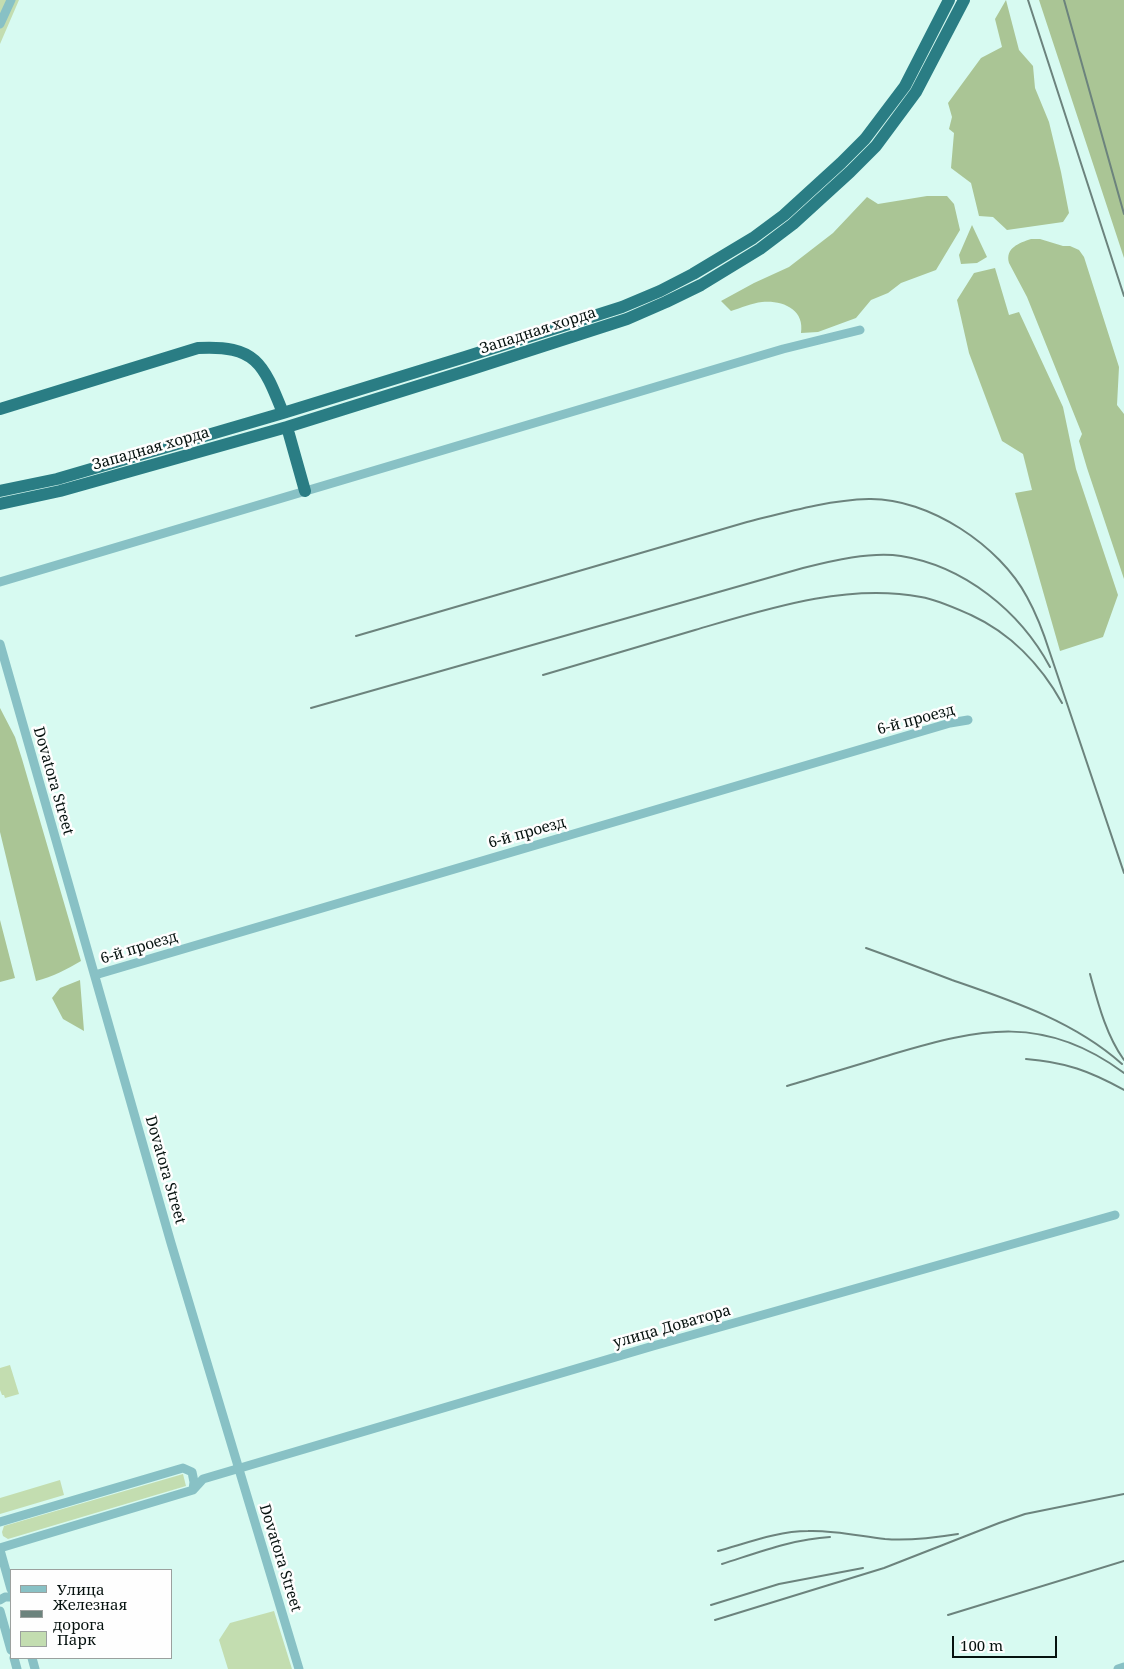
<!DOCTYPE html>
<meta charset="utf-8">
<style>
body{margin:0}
#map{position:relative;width:1124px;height:1669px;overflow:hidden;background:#d7faf1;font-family:"Noto Serif",serif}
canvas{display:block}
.legend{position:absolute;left:10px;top:1569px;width:162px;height:90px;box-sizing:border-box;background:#fefefe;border:1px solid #9ba09e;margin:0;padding:6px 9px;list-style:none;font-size:15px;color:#06120f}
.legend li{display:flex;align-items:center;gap:10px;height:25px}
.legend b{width:25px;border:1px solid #9ba09e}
.scale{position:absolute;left:952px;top:1636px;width:105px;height:22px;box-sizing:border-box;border:2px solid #06120f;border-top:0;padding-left:6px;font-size:15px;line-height:18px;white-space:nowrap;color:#06120f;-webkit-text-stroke:4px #fefefe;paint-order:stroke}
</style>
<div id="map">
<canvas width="1124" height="1669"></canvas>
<ul class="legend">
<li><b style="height:6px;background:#88c1c5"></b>Улица</li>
<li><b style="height:6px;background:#6c837d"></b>Железная дорога</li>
<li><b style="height:14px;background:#c3ddb0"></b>Парк</li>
</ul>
<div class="scale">100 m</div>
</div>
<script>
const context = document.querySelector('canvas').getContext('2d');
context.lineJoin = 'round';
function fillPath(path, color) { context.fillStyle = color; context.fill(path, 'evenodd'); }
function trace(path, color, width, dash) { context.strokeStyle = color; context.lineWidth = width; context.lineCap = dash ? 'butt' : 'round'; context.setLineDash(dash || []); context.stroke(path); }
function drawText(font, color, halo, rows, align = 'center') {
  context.font = font + ' "Noto Serif",serif'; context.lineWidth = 5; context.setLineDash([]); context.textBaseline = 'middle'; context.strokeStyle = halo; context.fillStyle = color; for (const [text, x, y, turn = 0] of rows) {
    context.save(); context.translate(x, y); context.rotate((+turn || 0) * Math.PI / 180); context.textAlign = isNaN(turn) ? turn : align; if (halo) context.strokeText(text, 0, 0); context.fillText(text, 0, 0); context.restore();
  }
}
fillPath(new Path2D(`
 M0,0H19L0,44Z
 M10,1365L19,1394L5,1398L4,1395H2L0,1390V1368Z
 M183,1474L186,1486L8,1539L3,1536L2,1532L4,1526Z
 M60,1480L64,1495L0,1514V1498Z
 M274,1611L292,1669H228L219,1640L230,1623Z`), '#c3ddb0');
fillPath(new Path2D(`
 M1006,0L1019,50L1033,66L1035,88L1049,122L1061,172L1069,213L1063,222L1007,230L993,217L979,216L971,183L951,168L954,133L949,129L952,117L948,103L981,58L1002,47L995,19Z
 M1039,0H1124V258Z
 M927,196H947L954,204L960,230L936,270L901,283L888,293L871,300L856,318L818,332L801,333C805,309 782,300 762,302C752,303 741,308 731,311L721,301L754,283L789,267L833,233L867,197L878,204Z
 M972,225L987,257L977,263L961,264L959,255Z
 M1031,239H1040L1063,246H1070L1079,250L1084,257L1119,367L1117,405L1124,414V579L1087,468L1079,441L1082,434L1027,297L1009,263C1005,248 1019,243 1031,239Z
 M995,268L1009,315L1019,312L1063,407L1076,469L1118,595L1103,637L1060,651L1015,493L1032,490L1023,454L1002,441L969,353L957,300L974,273Z
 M0,708L15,737L22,759L81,961C67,969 53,977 36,981L0,832Z
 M0,920L15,978L0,982Z
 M80,980L84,1031L63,1019L52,998L60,988Z`), '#aac595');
trace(new Path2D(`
 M0,24L11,0
 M0,582L783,349L860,330
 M0,644L171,1243L299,1669
 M95,975L950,723L968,720
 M0,1522L183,1468L192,1472L194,1482L193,1490
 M0,1548L193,1490L203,1479L653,1346L1115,1215
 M0,1550L11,1589
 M0,1600L5,1597H11
 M0,1611L11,1650
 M14,1658L17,1669
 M32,1658L35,1669
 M1118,1669L1124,1667`), '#88c1c5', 9);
trace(new Path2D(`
 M0,409L198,348C256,345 263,363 283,413
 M287,427L305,491
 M0,491L57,479L283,413L465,357L622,307L660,291L693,274L753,238L784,215L841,163L865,139L905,86L949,0
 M0,504L60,491L287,427L469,370L627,319L666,302L701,285L760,249L793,224L850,172L876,146L916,92L964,0`), '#2a7d84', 12);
trace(new Path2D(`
 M1028,0L1124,296
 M1064,0L1124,214
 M356,636L747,522C787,512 828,500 869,499C929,498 1000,546 1027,597C1037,615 1044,634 1050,653L1124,873
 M543,675C593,660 644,645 695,630C767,609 845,583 921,597C938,600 955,608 971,615C1010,633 1041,665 1062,703
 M311,708L803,568C831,561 872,551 901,556C964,566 1020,611 1050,667
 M866,948C894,958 923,969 952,980C1010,1000 1074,1021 1122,1064
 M1090,974C1098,1003 1106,1035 1124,1060
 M1026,1059C1065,1062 1090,1071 1124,1090
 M787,1086C823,1075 858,1065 893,1054C980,1028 1045,1014 1124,1073
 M718,1551C747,1543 778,1531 808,1531C834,1530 859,1536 885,1539C910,1541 933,1538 958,1534
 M722,1564C757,1553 793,1539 830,1537
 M711,1605L779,1584L863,1568
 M948,1615L1124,1561
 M715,1620L884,1568L999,1523L1025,1514L1124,1494`), '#6c837d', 2);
drawText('15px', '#06120f', '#fefefe', [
 ["Западная хорда",538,331,-18],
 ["Западная хорда",151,449,-16],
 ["6-й проезд",916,720,-15],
 ["Dovatora Street",53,781,74],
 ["6-й проезд",527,833,-16],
 ["6-й проезд",139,948,-17],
 ["Dovatora Street",165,1170,74],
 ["улица Доватора",672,1327,-16],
 ["Dovatora Street",280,1558,73]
]);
</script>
